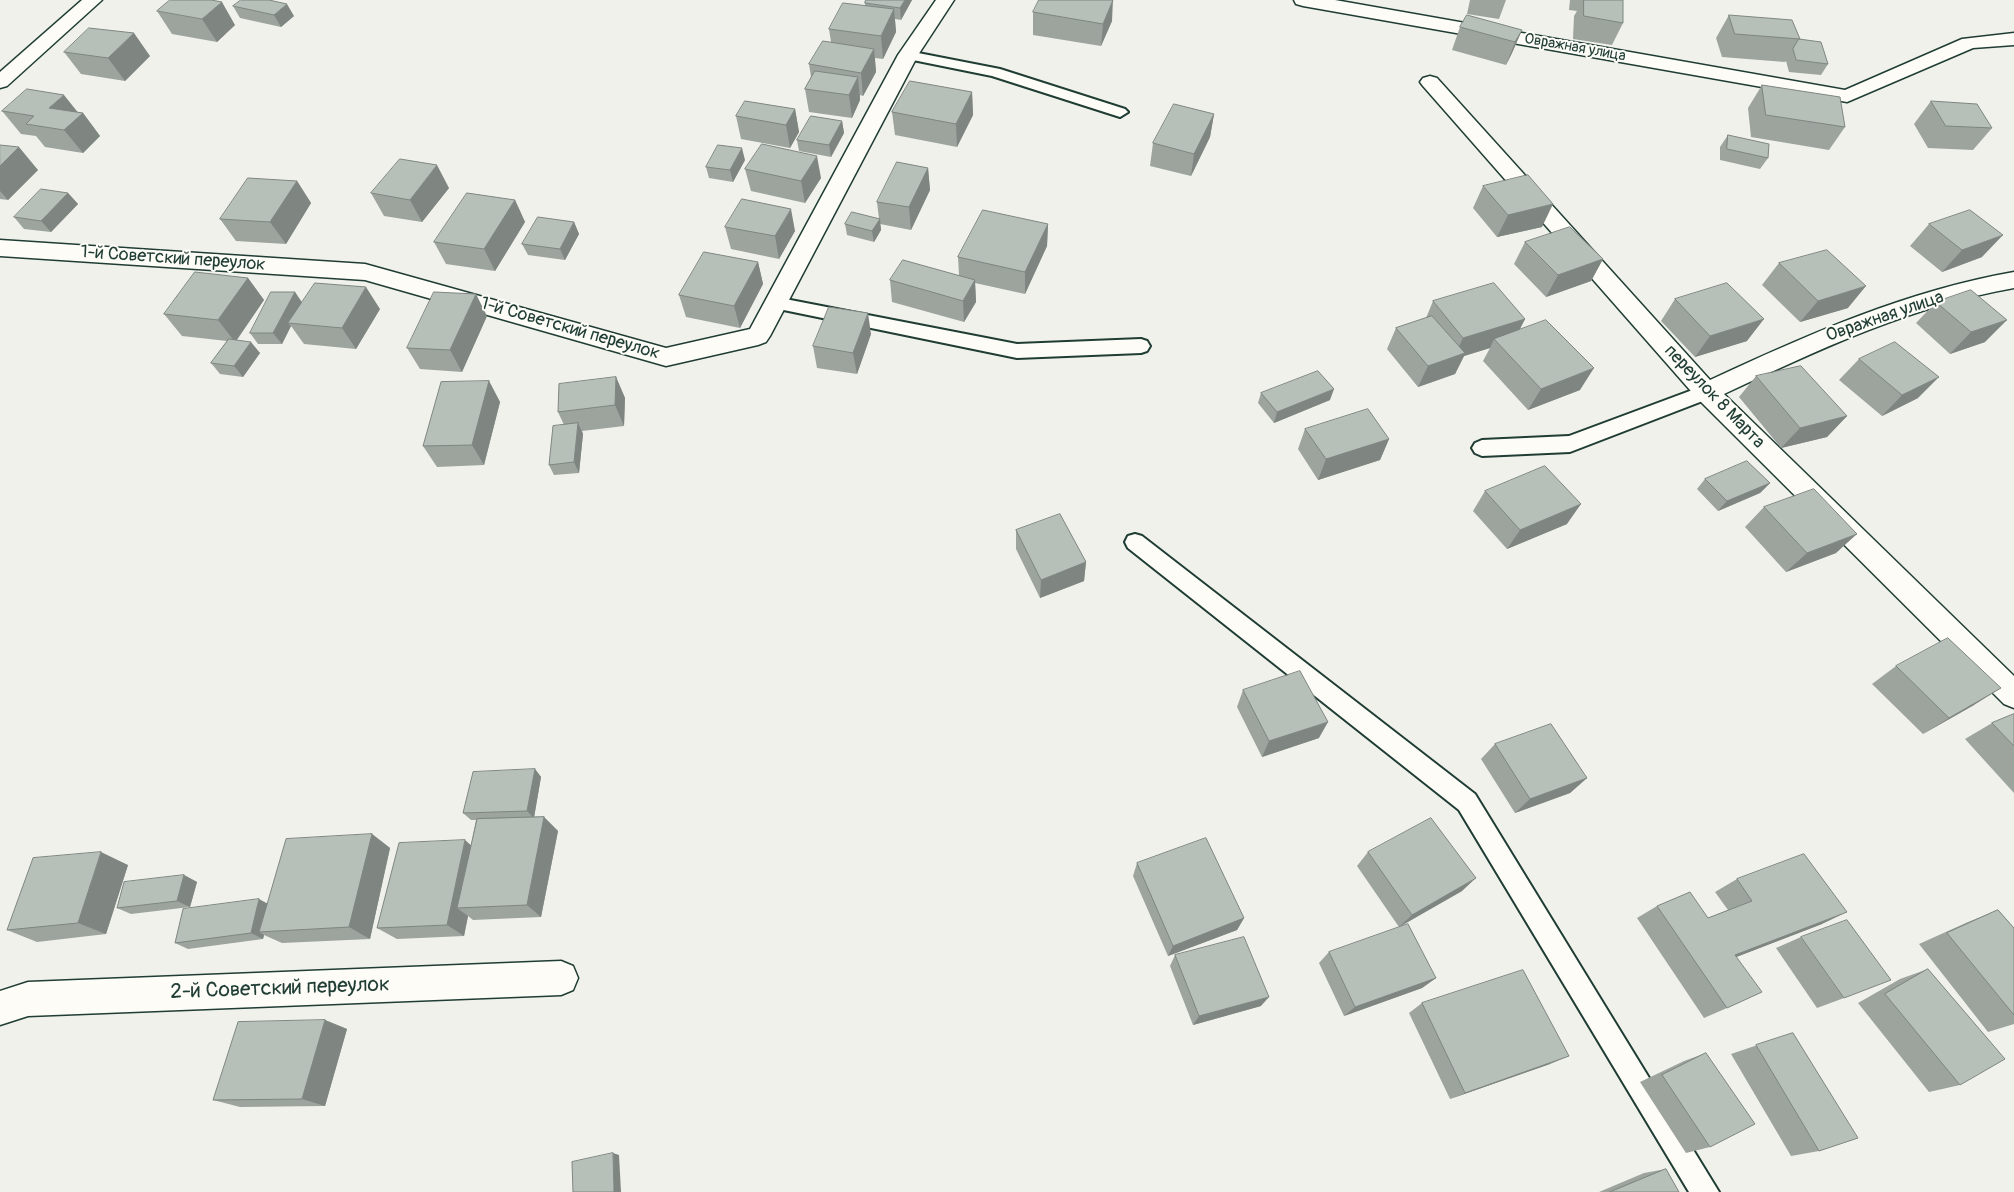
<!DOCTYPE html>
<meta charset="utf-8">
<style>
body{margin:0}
canvas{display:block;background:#f0f1eb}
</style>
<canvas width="2014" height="1192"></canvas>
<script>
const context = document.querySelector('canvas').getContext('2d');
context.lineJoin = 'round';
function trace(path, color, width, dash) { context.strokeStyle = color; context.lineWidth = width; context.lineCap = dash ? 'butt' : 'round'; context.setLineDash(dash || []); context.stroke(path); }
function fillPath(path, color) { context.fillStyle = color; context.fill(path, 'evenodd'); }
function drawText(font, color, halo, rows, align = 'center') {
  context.font = font + ' Pangolin,sans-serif'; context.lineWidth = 4; context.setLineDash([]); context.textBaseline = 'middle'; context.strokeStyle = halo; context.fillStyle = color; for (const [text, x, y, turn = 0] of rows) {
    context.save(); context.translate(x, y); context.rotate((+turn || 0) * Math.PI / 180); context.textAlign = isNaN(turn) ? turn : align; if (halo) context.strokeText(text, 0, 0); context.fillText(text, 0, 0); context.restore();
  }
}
const lane = new Path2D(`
 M908,51L1000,69L1125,109L1128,112L1120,117L992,76L903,58L901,55Z
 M775,297L1017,344L1141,339L1147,341L1150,346L1147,351L1141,353L1017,358L769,307L766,303L769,299Z
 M1706,385L1713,387L1715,392L1713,397L1570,452L1482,456L1475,453L1472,448L1475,443L1482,440L1569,436Z
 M1135,534L1142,536L1475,794L1719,1192H1689L1459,810L1128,548L1125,542L1128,536Z`);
const street = new Path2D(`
 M936,0H954L918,55L770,336L766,342L758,345L666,366L365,280L0,256V240L365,264L666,348L750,329L898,55Z
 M1294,0H1335L1845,90L1962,39L2014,33V45L1973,48L1847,102L1303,6L1296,4Z
 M1430,76L1437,78L1710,380C1809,334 1906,291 2014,272V288C1911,306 1818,350 1724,394L2014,676V708L2004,704L1697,398L1423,86L1420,82L1423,78Z
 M561,961L573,966L578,978L573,990L561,995L28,1016L0,1025V991L28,982Z`);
const secondary = new Path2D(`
 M82,0H102L7,86L0,88V72Z`);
trace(lane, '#1f3d34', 4);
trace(street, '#1f3d34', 3);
trace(secondary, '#1f3d34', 3);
fillPath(lane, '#fdfcf7');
fillPath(street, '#fdfcf7');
fillPath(secondary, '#fdfcf7');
fillPath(new Path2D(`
 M866,0H912L901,20L895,19L896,32L883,59L875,58L876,72L863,96L860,95V100L852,118L809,112L805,89L811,77L809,64L831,42L829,29L865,5V3Z
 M1470,0H1506L1499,19L1467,14Z
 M1570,0H1623V23L1612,45L1573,39L1574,16L1577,11L1569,10Z
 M233,6L294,16L281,27L240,18Z
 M157,11L235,25L217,42L172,34Z
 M1033,12L1112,21L1101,46L1033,35Z
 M1729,15L1800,39L1828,64L1821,75L1789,72L1786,61L1785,62L1722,57L1716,38Z
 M1460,27L1522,30L1512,53L1506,65L1452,50Z
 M64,52L150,56L125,81L81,74Z
 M1762,85L1845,127L1829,150L1751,137L1748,108Z
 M972,92L973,115L957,147L895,135L892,112Z
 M1931,101L1992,128L1973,150L1928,148L1914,124Z
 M795,109L799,132L790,148L741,139L736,116Z
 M2,111L77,112L83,113L100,136L83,153L45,147L36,136L21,134Z
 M1214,114L1210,137L1191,176L1150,166L1153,143Z
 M842,121L844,133L831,157L799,151L797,140Z
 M1728,135L1768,158L1760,169L1720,160V147Z
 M0,145L38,170L8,200L0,199Z
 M745,160L733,182L709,178L706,167Z
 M928,168L930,190L911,230L880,224L881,230L874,242L847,235L845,224L879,219L877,202Z
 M745,169L821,178L805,203L751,191Z
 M297,181L311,203L286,244L236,241L220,219Z
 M1483,186L1542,227L1497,237L1473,208Z
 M449,188L422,222L384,216L371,193Z
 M68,193L78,204L51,232L24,229L14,217Z
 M515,200L525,222L495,271L446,264L434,242Z
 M574,222L579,234L565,260L528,255L522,244Z
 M1048,224L1047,246L1025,294L975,283L976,302L964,322L892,302L890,280L959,275L958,257Z
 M1929,224L1982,257L1942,272L1910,246Z
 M725,227L795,231L779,259L731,249Z
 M1525,242L1603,259L1591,281L1546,297L1514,264Z
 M758,262L763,284L740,328L686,317L679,295Z
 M1779,263L1848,308L1800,322L1762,285Z
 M248,278L264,300L237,340L260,353L243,377L220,374L211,363L227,341L182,336L164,314Z
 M295,292L302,302L380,309L356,349L304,344L291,326L282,344H258L250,333Z
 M1675,299L1747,341L1695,357L1661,321Z
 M1433,301L1525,319L1519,330L1580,390L1528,410L1483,361L1490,348L1464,356L1455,374L1418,387L1387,349L1396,328L1426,318Z
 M1936,302L1985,342L1950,354L1916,323Z
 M487,316L462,372L420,369L407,348Z
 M871,334L857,374L817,368L813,346Z
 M1859,359L1918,398L1882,416L1839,380Z
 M1756,376L1847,416L1827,437L1781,448L1739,397Z
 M616,377L625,398L624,426L582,431L583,434L579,473L554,475L549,465L564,425L558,412Z
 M489,381L500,402L484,465L437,467L423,446Z
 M1261,393L1330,400L1274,423L1258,403Z
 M1305,429L1389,439L1380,460L1318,480L1298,449Z
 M1705,479L1770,483L1760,493L1718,511L1697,489Z
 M1485,491L1567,524L1507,549L1473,511Z
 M1764,507L1836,553L1786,572L1745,527Z
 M1016,530L1086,562L1084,581L1040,598L1016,549Z
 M1896,666L1974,705L1923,734L1872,684Z
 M1243,690L1319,738L1262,757L1237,707Z
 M2014,714V793L1965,739L1992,723Z
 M1495,744L1587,778L1570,793L1515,813L1481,759Z
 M535,769L541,777L534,817H544L558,831L541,917L473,920L468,916L464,936L397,939L377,928L471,845L476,820H471L463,813Z
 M372,834L390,848L370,939L282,943L264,935L263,939L188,949L175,943L267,903Z
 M1368,852L1462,891L1399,927L1357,866Z
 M1137,863L1244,918L1237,930L1168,956L1133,876Z
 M128,865L106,934L37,942L7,930Z
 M184,875L197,882L190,907L131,914L117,908Z
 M1737,879L1822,924L1736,957L1727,1008L1704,1018L1637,918L1657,906L1708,918L1728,910L1715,892Z
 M1998,910L2014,928V1024L1988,1032L1919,944L1968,922Z
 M1801,937L1844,998L1817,1008L1776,948Z
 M1329,952L1436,978L1422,988L1344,1016L1319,963Z
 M1175,955L1261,1006L1193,1025L1170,966Z
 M1928,969L1960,1085L1929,1092L1858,1003L1900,979Z
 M1422,1003L1550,1064L1450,1099L1409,1013Z
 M325,1020L347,1029L325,1106L240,1107L213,1100Z
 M1793,1033L1819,1151L1791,1156L1731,1054Z
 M1706,1053L1710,1147L1686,1153L1640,1082L1684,1061Z
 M1666,1169L1679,1192H1599L1644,1173Z`), '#9da49e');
fillPath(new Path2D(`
 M905,0H912L901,20L900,8Z
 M1113,0L1112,21L1101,46L1103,24Z
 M222,2L235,25L217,42L202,19Z
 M287,4L294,16L281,27L274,15Z
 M894,9L896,32L883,59L881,36Z
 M1522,30L1512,53L1506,65L1515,42Z
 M134,33L150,56L125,81L108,58Z
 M874,49L876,72L863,96L861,73Z
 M858,77L860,100L852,118L849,95Z
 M972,92L973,115L957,147L956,124Z
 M64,95L80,115L83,113L100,136L83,153L64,130L49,108Z
 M795,109L799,132L790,148L786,125Z
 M1214,114L1210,137L1191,176L1194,154Z
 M842,121L844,133L831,157L829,145Z
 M19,147L38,170L8,200L0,191V166Z
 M742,148L745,160L733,182L730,170Z
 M817,156L821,178L805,203L801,181Z
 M437,165L449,188L422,222L410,200Z
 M928,168L930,190L911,230L909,207Z
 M297,181L311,203L286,244L270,222Z
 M68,193L78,204L51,232L41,221Z
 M515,200L525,222L495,271L484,249Z
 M1553,204L1542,227L1497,237L1508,215Z
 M791,209L795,231L779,259L775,236Z
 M880,219L881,230L874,242L872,231Z
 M574,222L579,234L565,260L560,249Z
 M1048,224L1047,246L1025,294V272Z
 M2003,235L1982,257L1942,272L1962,250Z
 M1603,259L1591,281L1546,297L1558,275Z
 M758,262L763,284L740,328L734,306Z
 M248,278L264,300L235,342L218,320Z
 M975,280L976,302L964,322L963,301Z
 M1866,286L1848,308L1800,322L1818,301Z
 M366,287L380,309L356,349L342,328Z
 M295,292L302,303L288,323L291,326L282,344L273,333Z
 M476,294L487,316L462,372L450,350Z
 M868,313L871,334L857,374L853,353Z
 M1525,319L1514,341L1494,339L1490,348L1464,356L1455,374L1418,387L1428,366L1454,357L1463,338Z
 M1764,319L1747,341L1695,357L1710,336Z
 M2007,320L1985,342L1950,354L1971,332Z
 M251,342L260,353L243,377L234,366Z
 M1594,368L1580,390L1528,410L1541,389Z
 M616,377L625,398L624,426L615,405Z
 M1939,377L1918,398L1882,416L1902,395Z
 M489,381L500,402L484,465L472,445Z
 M1334,389L1330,400L1274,423L1277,412Z
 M1847,416L1827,437L1781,448L1800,428Z
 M578,423L583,434L579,473L574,462Z
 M1389,439L1380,460L1318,480L1326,459Z
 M1770,483L1760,493L1718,511L1727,501Z
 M1581,504L1567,524L1507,549L1520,530Z
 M1857,534L1836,553L1786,572L1807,553Z
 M1086,562L1084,581L1040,598L1041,580Z
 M2001,688L1974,705L1923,734L1949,718Z
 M1328,722L1319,738L1262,757L1269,741Z
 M535,769L541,777L534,818L527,811Z
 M1587,778L1570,793L1515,813L1530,799Z
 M544,817L558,831L541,917L527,905Z
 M372,834L390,848L370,939L349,927Z
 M465,840L481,854L457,908L468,916L464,936L447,925Z
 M101,852L128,865L106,934L78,923Z
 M184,875L197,882L190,907L177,901Z
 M1476,878L1462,891L1399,927L1412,915Z
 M259,899L270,905L259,932L264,935L263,939L251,933Z
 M1847,912L1822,924L1713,966L1735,955Z
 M1244,918L1237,930L1168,956L1173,946Z
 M1436,978L1422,988L1344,1016L1355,1007Z
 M1269,997L1261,1006L1193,1025L1199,1016Z
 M325,1020L347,1029L325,1106L302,1099Z
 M1569,1056L1550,1064L1450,1099L1465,1093Z
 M613,1153L619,1155L621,1192H614Z`), '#7f8681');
const building = new Path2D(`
 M170,0H211L222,2L202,19L157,11Z
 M241,0H269L287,4L274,15L233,6Z
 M866,0H905L900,8L865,3Z
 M1039,0H1113L1103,24L1033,12Z
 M1584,0H1623V23L1584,16Z
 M843,3L894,9L881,36L829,29Z
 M1467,15L1522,30L1515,42L1460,27Z
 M1729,15L1792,20L1800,39L1735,34Z
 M89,28L134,33L108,58L64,52Z
 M1799,39L1821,42L1828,64L1796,60L1793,49Z
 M823,41L874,49L861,73L809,64Z
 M815,71L858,77L849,95L805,89Z
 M910,81L972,92L956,124L892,112Z
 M1762,85L1840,97L1845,127L1766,115Z
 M27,89L64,95L49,108L83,113L64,130L26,124L34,116L2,111Z
 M745,101L795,109L786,125L736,116Z
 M1931,101L1977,104L1992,128L1946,126Z
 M1174,104L1214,114L1194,154L1153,143Z
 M811,116L842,121L829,145L797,140Z
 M1728,135L1769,144L1768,158L1727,149Z
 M762,144L817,156L801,181L745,169Z
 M0,145L19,147L0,166Z
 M718,145L742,148L730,170L706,167Z
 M400,159L437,165L410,200L371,193Z
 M897,162L928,168L909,207L877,202Z
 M1528,175L1553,204L1508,215L1483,186Z
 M248,178L297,181L270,222L220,219Z
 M41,189L68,193L41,221L14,217Z
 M467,193L515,200L484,249L434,242Z
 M742,199L791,209L775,236L725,227Z
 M983,210L1048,224L1025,272L958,257Z
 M1970,210L2003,235L1962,250L1929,224Z
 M852,212L880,219L872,231L845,224Z
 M538,217L574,222L560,249L522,244Z
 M1570,227L1603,259L1558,275L1525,242Z
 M1827,250L1866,286L1818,301L1779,263Z
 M704,252L758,262L734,306L679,295Z
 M903,260L975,280L963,301L890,280Z
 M195,272L248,278L218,320L164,314Z
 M315,283L366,287L342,328L288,323Z
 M1494,283L1525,319L1463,338L1433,301Z
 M1727,283L1764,319L1710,336L1675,299Z
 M1971,290L2007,320L1971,332L1936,302Z
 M271,292H295L273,333H250Z
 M434,292L476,294L450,350L407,348Z
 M829,307L868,313L853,353L813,346Z
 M1432,316L1465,353L1428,366L1396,328Z
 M1546,320L1594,368L1541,389L1494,339Z
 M229,339L251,342L234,366L211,363Z
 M1895,342L1939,377L1902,395L1859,359Z
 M1801,366L1847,416L1800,428L1756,376Z
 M1318,371L1334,389L1277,412L1261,393Z
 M616,377L615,405L558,412L559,384Z
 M489,381L472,445L423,446L441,382Z
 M1368,409L1389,439L1326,459L1305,429Z
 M578,423L574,462L549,465L553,426Z
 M1747,461L1770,483L1727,501L1705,479Z
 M1545,466L1581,504L1520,530L1485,491Z
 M1814,489L1857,534L1807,553L1764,507Z
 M1060,514L1086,562L1041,580L1016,530Z
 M1948,638L2001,688L1949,718L1896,666Z
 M1300,671L1328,722L1269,741L1243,690Z
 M2014,714V746L1992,723Z
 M1551,724L1587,778L1530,799L1495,744Z
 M535,769L527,811L463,813L473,772Z
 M544,817L527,905L457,908L477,819Z
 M1431,818L1476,878L1412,915L1368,852Z
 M372,834L349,927L259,932L286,839Z
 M1206,838L1244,918L1173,946L1137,863Z
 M465,840L447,925L377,928L399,843Z
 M101,852L78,923L7,930L33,858Z
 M1804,854L1847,912L1735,955L1762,992L1727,1008L1657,906L1690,892L1708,918L1752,901L1737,879Z
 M184,875L177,901L117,908L124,882Z
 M259,899L251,933L175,943L183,909Z
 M1998,910L2014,928V1015L1947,933Z
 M1847,920L1891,980L1844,998L1801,937Z
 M1408,924L1436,978L1355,1007L1329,952Z
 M1244,937L1269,997L1199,1016L1175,955Z
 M1928,969L2005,1059L1960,1085L1885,994Z
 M1523,970L1569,1056L1465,1093L1422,1003Z
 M325,1020L302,1099L213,1100L238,1022Z
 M1793,1033L1858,1138L1819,1151L1756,1045Z
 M1706,1053L1755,1124L1710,1147L1662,1075Z
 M613,1153L614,1192H573L572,1162Z
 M1666,1169L1679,1192H1610Z`);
fillPath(building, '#b6bfb8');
trace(building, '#7f8681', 1);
drawText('15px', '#1f3d34', '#fdfcf7', [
 ["Овражная улица",1575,48,10]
]);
drawText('18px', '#1f3d34', '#fdfcf7', [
 ["1-й Советский переулок",173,259,4],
 ["Овражная улица",1885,317,-19],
 ["1-й Советский переулок",570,329,16],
 ["переулок 8 Марта",1714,397,46]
]);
drawText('21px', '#1f3d34', '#fdfcf7', [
 ["2-й Советский переулок",280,989,-2]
]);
</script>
